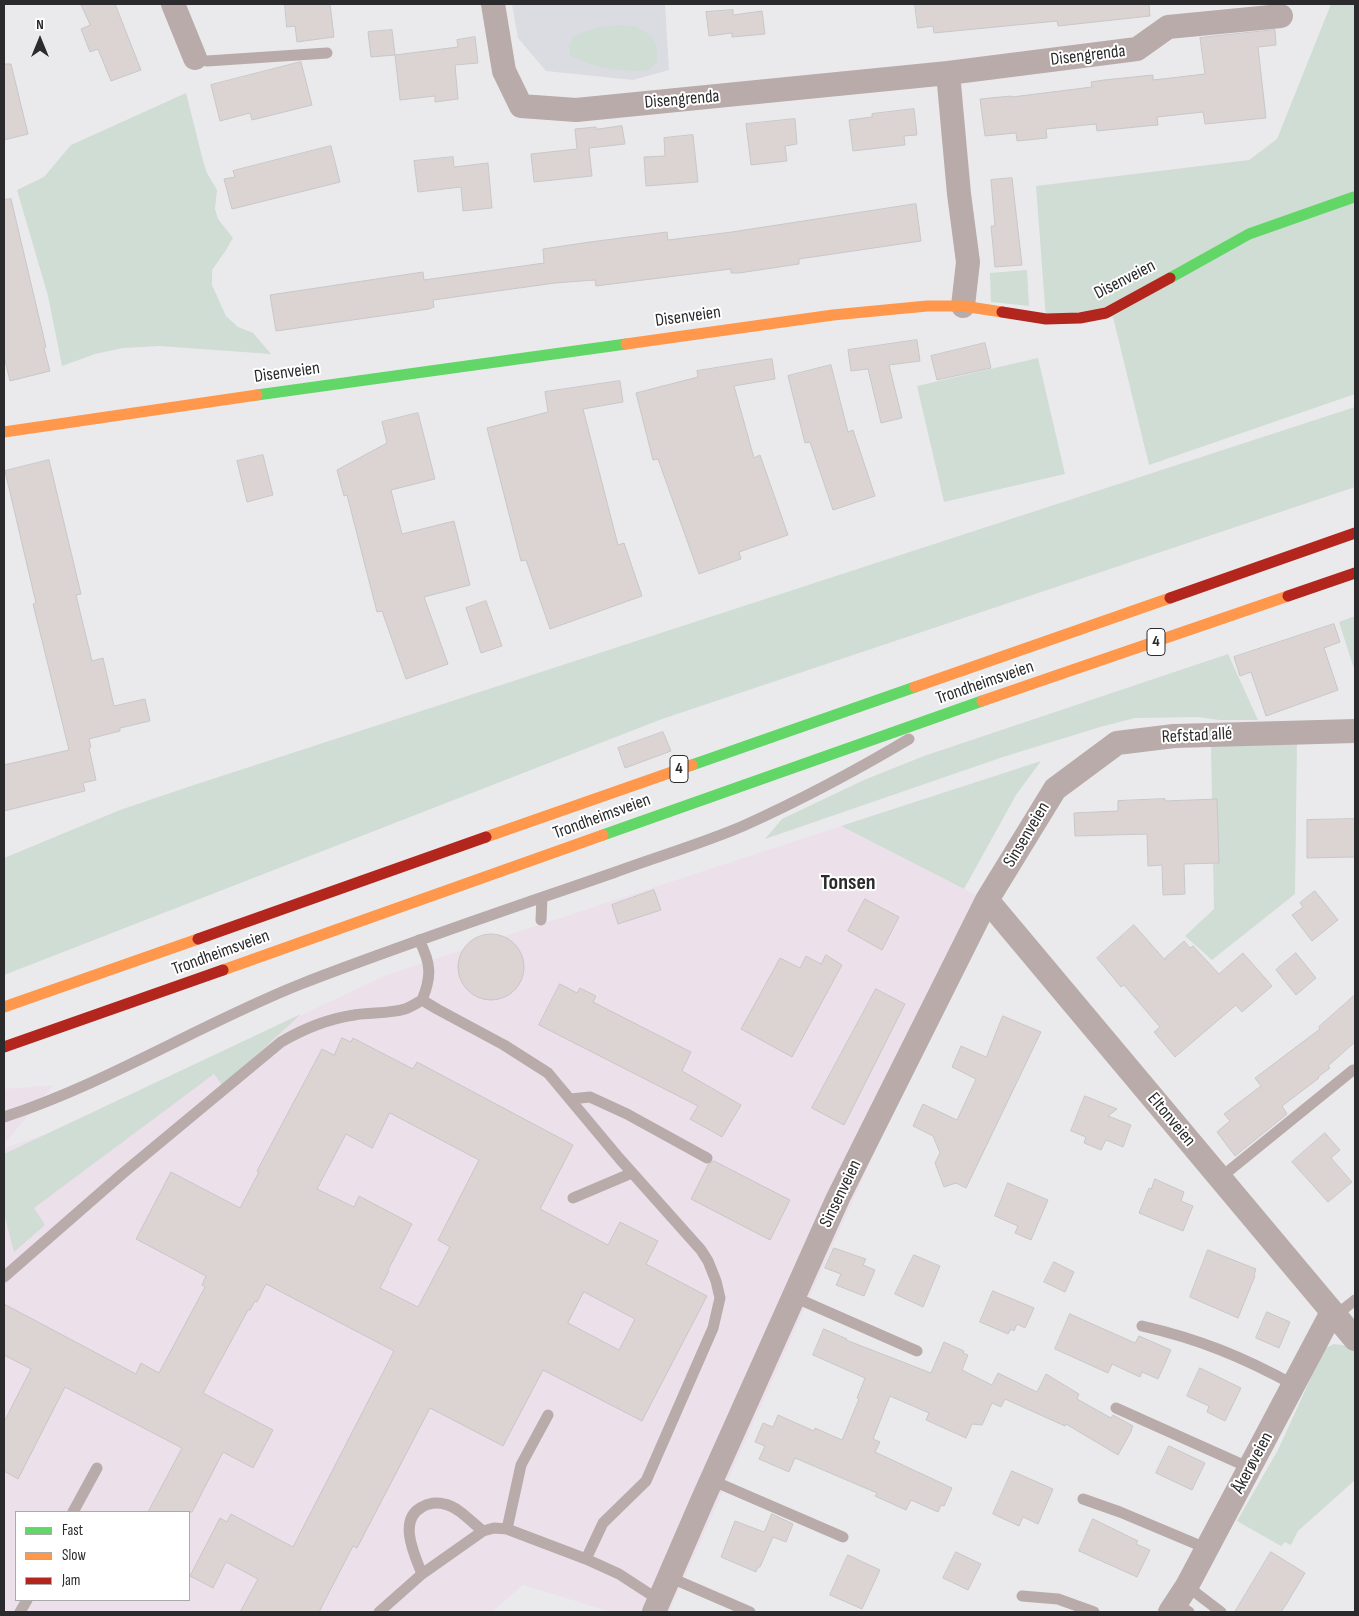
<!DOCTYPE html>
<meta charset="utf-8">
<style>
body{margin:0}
#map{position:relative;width:1359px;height:1616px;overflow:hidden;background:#eaeaed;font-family:"Sofia Sans Condensed",sans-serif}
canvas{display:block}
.frame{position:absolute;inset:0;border:5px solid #2b2b2d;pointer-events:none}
.legend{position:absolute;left:15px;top:1511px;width:175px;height:90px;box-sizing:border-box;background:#fff;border:1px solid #aaaaab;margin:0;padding:6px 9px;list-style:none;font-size:15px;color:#2b2b2d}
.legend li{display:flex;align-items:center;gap:10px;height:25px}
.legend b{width:25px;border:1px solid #aaaaab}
.north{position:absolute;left:15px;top:15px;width:50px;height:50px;-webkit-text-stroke:4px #fff;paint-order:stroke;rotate:0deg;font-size:14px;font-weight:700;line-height:20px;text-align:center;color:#2b2b2d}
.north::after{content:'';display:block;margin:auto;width:18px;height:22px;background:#2b2b2d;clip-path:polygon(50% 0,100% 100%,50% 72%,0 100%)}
</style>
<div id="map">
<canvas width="1359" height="1616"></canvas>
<div class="frame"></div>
<ul class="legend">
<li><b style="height:6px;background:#63d668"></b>Fast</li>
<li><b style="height:6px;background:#ff974d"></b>Slow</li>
<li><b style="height:6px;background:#b3261e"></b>Jam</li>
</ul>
<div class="north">N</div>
</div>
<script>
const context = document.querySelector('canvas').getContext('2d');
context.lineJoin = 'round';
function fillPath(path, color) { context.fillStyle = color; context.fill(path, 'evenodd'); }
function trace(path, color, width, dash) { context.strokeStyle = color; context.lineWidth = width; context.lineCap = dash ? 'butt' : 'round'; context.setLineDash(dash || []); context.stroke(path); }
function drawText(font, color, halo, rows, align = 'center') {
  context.font = font + ' "Sofia Sans Condensed",sans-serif'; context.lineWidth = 4; context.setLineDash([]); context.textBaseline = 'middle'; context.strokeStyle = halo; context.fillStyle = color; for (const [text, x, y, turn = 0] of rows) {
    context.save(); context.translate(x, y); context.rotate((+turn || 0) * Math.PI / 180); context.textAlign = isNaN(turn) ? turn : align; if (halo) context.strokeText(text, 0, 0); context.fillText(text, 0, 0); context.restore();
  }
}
fillPath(new Path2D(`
 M512,4H665L669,70L633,80L546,71L518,38Z`), '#dbdbe2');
fillPath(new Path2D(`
 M841,826L964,889L987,900L669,1612H611L523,1585L492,1612H4V1148L66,1127L386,975ZM16,1512H189V1600H16Z
 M54,1085L4,1144V1089Z`), '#ece1ea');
fillPath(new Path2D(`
 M1331,4H1355V394L1149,465L1113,317L1046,319L1036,186L1249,160L1277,139Z
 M621,25L637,27L650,35L657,47V61L649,70C622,73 594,68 570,55L569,46L573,37C588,28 603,27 621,25Z
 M186,93L203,161L207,173L217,190L215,209L218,219L233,238L226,250L212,270V285L226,316L238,327L253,333L271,354L159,346L123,348L95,354L62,366L48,296L17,190L44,177L71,145Z
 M1027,270L1029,306L991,302L990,273Z
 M1038,358L1065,474L944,502L917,386Z
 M1355,407V487L662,719L4,975V858L120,810L194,785Z
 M1355,616V672L1339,622Z
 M1228,654L1258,720H1219L1198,717L1135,718L1100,727L1003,757L765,839L782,819L864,780L924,756Z
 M1297,743L1295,894L1212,960L1185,936L1214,909L1211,745Z
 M1041,761L1016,795L964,889L841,826Z
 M301,1014L223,1086L214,1074L34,1208L45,1225L14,1252L4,1214V1154Z
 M1334,1344L1349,1346L1355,1351V1480L1298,1531L1291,1545L1285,1542L1281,1546L1237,1521L1278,1450L1319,1360L1326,1348Z`), '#cfddd4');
const building = new Path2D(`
 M81,4H115L141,70L111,81L98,49L90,52L81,29L90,25Z
 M285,4H330L334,37L297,42L295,26L287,27Z
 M915,4H1149L1150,16L1058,26L1057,21L934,33L933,26L918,28Z
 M733,10V15L762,11L765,34L732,37V33L709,36L706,12Z
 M392,30L395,55L371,57L368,32Z
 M1275,30L1276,45L1258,47L1266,118L1205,124L1203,112L1157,117L1158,125L1146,126L1097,131L1096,124L1046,129L1047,138L1017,141L1016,133L985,136L980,99L1011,96L1012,97L1092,87L1091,82L1104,80L1153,75V80L1205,74L1200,38Z
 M475,37L478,63L455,65L458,99L435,102V96L400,100L395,55L458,47L457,40Z
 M301,62L312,105L252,120L250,113L220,121L211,85Z
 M4,64H11L28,134L4,140Z
 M914,109L917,135L904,136L905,145L853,151L849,120L872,117V114Z
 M795,119L797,144L785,146L787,161L751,165L746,124Z
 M622,126L625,144L589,148L592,176L534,182L531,154L577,149L575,129L596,127V129Z
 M693,135L698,182L646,186L644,157L665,156L664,138Z
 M331,146L340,182L232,209L224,179L235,177L233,171Z
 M453,157L454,167L488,163L492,208L463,211L461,187L418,192L414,161Z
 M1012,178L1022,265L995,267L991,226H995L991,180Z
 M11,199L46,347L44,348L50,371L10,381L4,356V200Z
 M916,204L921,241L799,259V264L739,273H731V269L596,286L595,280L555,283L433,300L434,307L429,309L276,331L270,295L423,272L424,280L544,263L543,249L590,242L667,232L668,240L732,232Z
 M917,340L920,361L889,365L902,418L881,423L868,369L851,371L848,350Z
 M985,343L991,368L937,380L931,356Z
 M772,359L775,379L734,386L754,458L760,455L788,535L739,552L741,559L699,574L658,459L653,460L636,393L698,377L697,371Z
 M831,365L848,432L853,430L875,496L833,510L810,442L805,443L788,376Z
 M620,381L623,402L583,409L618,545L624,543L642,596L550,629L526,560L521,561L487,428L548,412L545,392Z
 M418,413L435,479L391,490L402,534L454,521L470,585L424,597L448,664L406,679L382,611L377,612L347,495L344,496L337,470L387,443L382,422Z
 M263,455L273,495L247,502L237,461Z
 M49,460L81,594L76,595L92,661L103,658L114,706L145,699L150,721L120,728V731L89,739L91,747L89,748L96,780L83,783L85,791L4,811V765L69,750L33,604L36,603L5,471Z
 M486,601L502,646L481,653L466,608Z
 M1334,624L1340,642L1324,648L1338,690L1266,716L1251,672L1240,676L1234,657Z
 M663,732L671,751L625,768L618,748Z
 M1165,799V801L1217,799L1219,863L1184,864L1185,894L1163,895L1162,865L1148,866L1147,834L1075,836L1074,813L1118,811V801Z
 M1355,819V857L1307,858V820Z
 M654,890L661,910L618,924L612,905Z
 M1315,891L1338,920L1312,941L1292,915L1303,907L1300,903Z
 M865,899L899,917L882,950L848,931Z
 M1134,925L1165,960V958L1184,941L1190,948L1193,946L1219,974L1243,953L1272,986L1242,1012L1236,1005L1175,1057L1154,1032L1160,1027L1124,985L1121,987L1097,958Z
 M458 967a33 33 0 1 1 66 0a33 33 0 1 1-66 0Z
 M1296,953L1316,978L1296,995L1276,970Z
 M826,955L842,965L792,1057L741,1029L780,958L800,968L806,956L821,964Z
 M560,984L577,993L580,988L596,996L593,1002L691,1052L682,1071L741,1105L722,1137L690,1119L698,1106L539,1025Z
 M876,989L905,1004L844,1125L812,1108Z
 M1355,995V1042L1328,1066L1330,1068L1318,1077L1319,1078L1282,1106L1287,1114L1235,1156L1217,1132L1230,1121L1224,1114L1261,1086L1255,1078L1320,1029L1319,1027Z
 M1003,1016L1041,1032L966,1188L956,1183L944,1187L935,1163L940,1153L933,1136L913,1126L923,1104L957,1120L976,1079L952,1067L961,1046L986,1057Z
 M342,1038L351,1042L353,1038L413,1069L417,1062L573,1145L540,1209L608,1245L620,1222L658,1241L646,1264L707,1296L642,1421L543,1370L503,1446L430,1408L357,1548L353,1546L319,1612H240L258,1579L226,1562L213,1588L190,1576L220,1518L227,1522L231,1514L293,1547L394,1351L266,1284L257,1302L255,1301L250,1310H248L203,1393L273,1430L253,1468L223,1452L192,1512H148L182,1448L65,1387L18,1479L4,1471V1422L31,1369L4,1355V1304L136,1374L141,1363L159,1373L205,1287L202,1285L206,1276L136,1239L171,1172L240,1208L259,1172L257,1171L322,1049L334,1055ZM390,1113L479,1160L438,1240L450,1247L418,1307L380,1288L389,1271L388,1270L412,1224L359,1196L354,1207L317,1189L346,1134L372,1148ZM584,1292L635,1319L619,1350L568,1323Z
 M1085,1096L1117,1109L1108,1116L1131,1125L1123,1147L1106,1140L1101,1150L1084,1143L1086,1137L1071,1131Z
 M1325,1133L1340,1150L1331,1158L1352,1182L1328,1202L1292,1162Z
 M714,1161L790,1200L770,1240L691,1199L708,1165Z
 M1155,1179L1184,1192L1181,1201L1193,1206L1183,1231L1139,1213L1149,1188L1151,1189Z
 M1008,1183L1048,1200L1031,1240L1015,1233L1018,1226L995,1216Z
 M834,1248L866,1259L863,1265L875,1270L864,1296L836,1285L841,1274L825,1268Z
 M1208,1250L1256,1269L1254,1275L1255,1276L1238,1318L1190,1297Z
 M914,1255L940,1266L923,1307L895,1294Z
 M1054,1262L1074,1272L1065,1292L1044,1282Z
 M993,1291L1034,1308L1025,1328L1017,1324L1014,1331L1011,1329L1008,1334L980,1322Z
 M1267,1312L1290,1322L1279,1348L1256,1338Z
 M1070,1314L1135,1343L1139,1336L1171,1350L1158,1379L1142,1372L1140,1377L1112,1364L1108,1373L1055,1349Z
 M824,1329L847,1339L846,1340L931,1373L944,1342L964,1351L963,1353L968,1355L962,1370L992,1385L998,1373L1037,1392L1046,1374L1079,1394L1077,1399L1111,1418L1113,1415L1133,1426L1131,1430H1132L1118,1455L1066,1424L1065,1426L1005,1399L1001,1407L992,1403L982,1425L972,1424L966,1438L926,1420L929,1413L890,1396L873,1439L880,1442L875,1452L952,1488L944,1506L941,1505L938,1512L911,1500L906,1510L875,1496L877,1493L795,1458L789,1472L759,1459L765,1446L755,1442L763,1423L773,1427L778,1415L814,1431L815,1428L842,1440L859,1399L857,1398L865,1378L813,1355Z
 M1200,1368L1241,1388L1225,1421L1207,1412L1209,1406L1187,1396Z
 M1169,1446L1205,1463L1192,1490L1156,1473Z
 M1012,1471L1053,1489L1038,1524L1023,1517L1019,1526L993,1514Z
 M772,1514L793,1524L786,1542L773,1537L760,1567H758L756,1572L721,1557L735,1521L764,1532Z
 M1093,1519L1138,1541L1136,1544L1150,1550L1137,1577L1079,1551Z
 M956,1552L981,1564L968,1590L943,1578Z
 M1271,1552L1305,1573L1287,1603L1281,1612H1235Z
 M848,1555L880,1570L862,1609L830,1595Z`);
fillPath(building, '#dcd3d3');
trace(building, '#c8c7c8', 1);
trace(new Path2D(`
 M195,58L207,61L327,53
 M541,920L542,898
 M419,940C431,963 432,976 422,1000
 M422,1000L437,1009L504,1045L548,1073L619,1158L701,1250L708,1261L716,1281L720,1298L713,1328L646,1481L603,1523L586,1559L619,1574L659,1600
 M571,1099L590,1097L627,1114L707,1158
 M4,1117C108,1083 200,1024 301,984C404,944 509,909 613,873C656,857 701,844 743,826C801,800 855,771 909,739
 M1220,1178L1353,1070
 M573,1198L632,1173
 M4,1277L122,1174L281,1042C305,1028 327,1019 354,1015C371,1012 388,1014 405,1009C411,1007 417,1003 422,1000
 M794,1297L917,1351
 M1335,1316L1355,1300
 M1142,1326C1199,1339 1243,1357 1294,1385
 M1116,1408L1250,1468
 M711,1480L843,1537
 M1083,1499L1120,1512L1208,1549
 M73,1512L97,1468
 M507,1529L521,1465L548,1415
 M422,1574C415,1556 397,1520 422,1507C428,1503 437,1502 444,1504C459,1507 471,1522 483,1531
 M669,1577L750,1612
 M1187,1586L1221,1612
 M1022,1596L1058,1599L1094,1612
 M1176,1603L1189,1612
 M20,1612L27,1600
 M379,1612L422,1574L483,1531L494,1528L507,1529L586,1559`), '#b8abaa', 11);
trace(new Path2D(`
 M173,4L195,58
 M493,4L504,71L521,106L576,110L948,73L959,194L968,262L963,306
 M948,73L1137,49L1168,27L1281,16
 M987,900L1355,1339
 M654,1612L703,1499L838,1198L987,900L1055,789L1117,743L1174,736L1355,731
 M1170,1612L1187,1586L1332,1312`), '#b8abaa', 24);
trace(new Path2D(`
 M1170,278L1249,234L1354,197
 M257,395L626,344
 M692,765L915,687
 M603,835L982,701`), '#63d668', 11);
trace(new Path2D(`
 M626,344L833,315L927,306H963L1002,312
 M4,432L257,395
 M915,687L1170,598
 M982,701L1288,596
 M486,837L692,765
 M223,970L603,835
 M4,1007L198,939`), '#ff974d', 11);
trace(new Path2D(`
 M1002,312L1046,319L1080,318L1106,313L1170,278
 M1288,596L1355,573
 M1170,598L1355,533
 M198,939L486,837
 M4,1047L223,970`), '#b3261e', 11);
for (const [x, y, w] of [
 [1156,642,18],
 [679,769,18]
]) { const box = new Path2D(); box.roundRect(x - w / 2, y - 13.5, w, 27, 4); context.fillStyle = '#fff'; context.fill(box); trace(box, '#2b2b2d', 1); }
drawText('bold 16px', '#2b2b2d', null, [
 ["4",1156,642],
 ["4",679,769]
]);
drawText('18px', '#2b2b2d', '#fff', [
 ["Disengrenda",1088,56,-7],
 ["Disengrenda",682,100,-5],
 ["Disenveien",1125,280,-27],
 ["Disenveien",688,317,-8],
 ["Disenveien",287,373,-8],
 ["Trondheimsveien",985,683,-19],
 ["Refstad allé",1197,736,-3],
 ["Trondheimsveien",602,817,-20],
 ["Sinsenveien",1027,835,-59],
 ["Trondheimsveien",221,953,-20],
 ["Eltonveien",1171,1120,50],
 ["Sinsenveien",841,1194,-64],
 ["Åkerøveien",1253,1463,-62]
]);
drawText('bold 22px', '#2b2b2d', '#fff', [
 ["Tonsen",848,883]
]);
</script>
